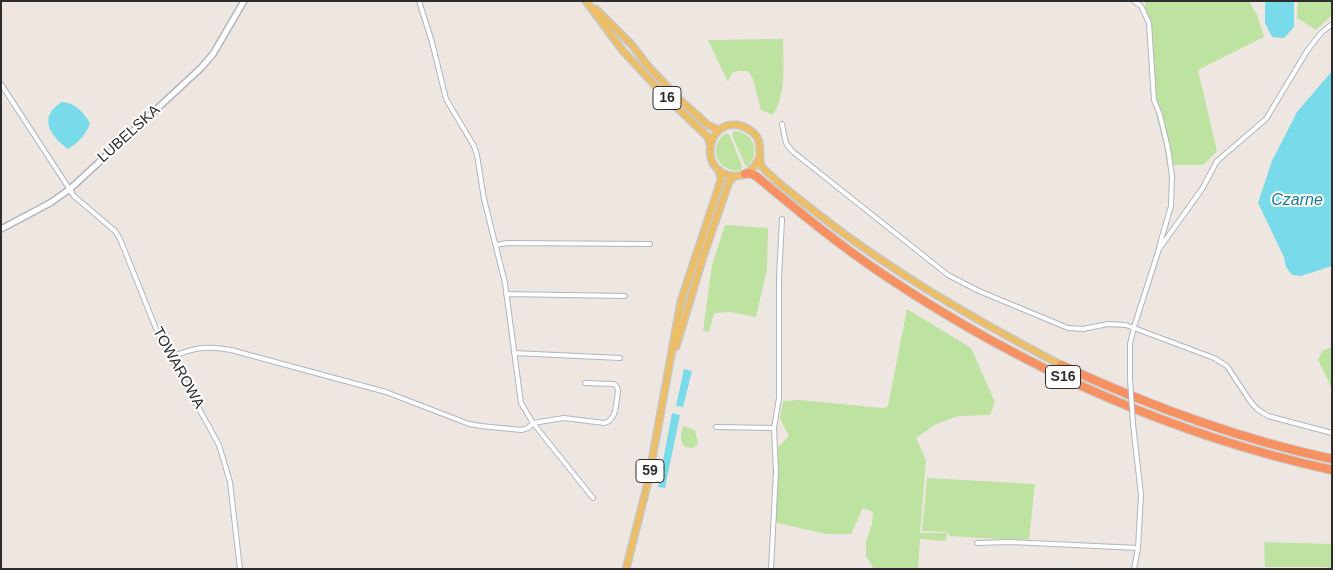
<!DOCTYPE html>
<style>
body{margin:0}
#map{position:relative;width:1333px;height:570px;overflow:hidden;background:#eee7e1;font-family:Helvetica,sans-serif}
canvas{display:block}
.frame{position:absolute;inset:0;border:2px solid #2d2d2d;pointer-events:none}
</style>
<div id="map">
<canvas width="1333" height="570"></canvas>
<div class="frame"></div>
</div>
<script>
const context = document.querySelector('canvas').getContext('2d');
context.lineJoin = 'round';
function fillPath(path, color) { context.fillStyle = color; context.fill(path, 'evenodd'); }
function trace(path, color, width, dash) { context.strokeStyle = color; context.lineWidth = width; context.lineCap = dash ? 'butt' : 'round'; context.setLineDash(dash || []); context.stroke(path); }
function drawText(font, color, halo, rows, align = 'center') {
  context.font = font + ' Helvetica,sans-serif'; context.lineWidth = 4; context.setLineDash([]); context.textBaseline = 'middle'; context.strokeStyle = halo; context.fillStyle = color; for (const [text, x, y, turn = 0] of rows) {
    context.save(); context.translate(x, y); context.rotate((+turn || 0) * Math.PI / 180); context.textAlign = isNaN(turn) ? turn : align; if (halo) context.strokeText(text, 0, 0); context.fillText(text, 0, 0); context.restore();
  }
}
fillPath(new Path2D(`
 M1145,1H1249L1257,15L1264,37L1198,70L1217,151L1203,165H1167L1165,150L1151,94Z
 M1298,1H1332V15L1316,30L1297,18Z
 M783,39C783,65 787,92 773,115L761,110L753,79L748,71H738L732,73L728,82L708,40Z
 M734,131C753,132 761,151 748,166L745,165L732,135Z
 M726,133L729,134L742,166L741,170C718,174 706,147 726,133Z
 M725,225L768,228L767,269L756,317L730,312L714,313L709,332L703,331L712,265Z
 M907,309L971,348L995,402L990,415L958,416L936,424L916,438L926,460L920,533H947L946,541L920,539L918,569H874L866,556V542L872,524L873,512L863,508L851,534H826L773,522L778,447L789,436L780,419L783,401L799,400L883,408L888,406Z
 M1332,347V389L1318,360L1322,351Z
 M683,426L695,430L698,444L693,448L685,447C679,440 681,435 683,426Z
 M927,478L1035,484L1029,539L1016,540L949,536L948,532L922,531Z
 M1264,542L1332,544V569H1327V567H1265Z`), '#bee2a0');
fillPath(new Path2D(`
 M1265,1H1294V27L1284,38L1272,37L1265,23Z
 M1332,71V266L1301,276L1292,275L1286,267L1284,257L1258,203L1272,161L1297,112Z
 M61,102C75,102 83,112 90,123C86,135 79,142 68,149C58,142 43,127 50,114C52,109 57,106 61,102Z
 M684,369L692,371L683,407L676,406Z
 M672,413L680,415L665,488L658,487Z`), '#79daea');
const minor = new Path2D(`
 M419,1L432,42L446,99L474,146L477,155L484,199L505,283L521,403L533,423L593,498
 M1134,1L1141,6L1149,23L1154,100L1160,115L1168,148L1172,176L1171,206L1159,247
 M1,84L74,196L115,231L120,239L159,336L219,445L230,482L240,569
 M782,124L786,143L792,151L948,275L979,291L1068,328L1083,329L1108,324L1126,325L1214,358L1227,366L1250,401L1257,409L1268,416L1332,433
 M496,245L507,243L650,244
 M506,294L625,296
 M514,353L620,358
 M170,357C195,348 205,345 231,350L386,392L469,424L481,426L521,430L528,428L533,423L564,418L604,423C617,421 616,402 618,391L617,387L614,384L585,383
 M1130,379V344L1134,327L1159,249L1202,189L1217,161L1266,119L1307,51L1321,33L1332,24
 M1133,424L1141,495L1138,548L1134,569
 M716,427L774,428
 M977,543L1010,542L1138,548
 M771,569L776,472L774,428L779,398V278L782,219`);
const tertiary = new Path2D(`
 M1,229L50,203L70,189L201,68L213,54L244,1`);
const primary = new Path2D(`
 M586,1L623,51L649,79L672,103L708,137L710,144
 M596,9L631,44L648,66L678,98L708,125L719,130
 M759,158C755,167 748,175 737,176C700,178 702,121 738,125C745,126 753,131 757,137C763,147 757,157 762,167C778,184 799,199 818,214C893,273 976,320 1061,365
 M676,347L704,254L729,182L735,176
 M626,569L648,482L681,301L721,180L719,170`);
const motorway = new Path2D(`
 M745,174L750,173L756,176C798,211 839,245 884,275C1020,366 1172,435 1332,470
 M1061,365C1147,405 1239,439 1332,459`);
trace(minor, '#b1b5bd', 6);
trace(tertiary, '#b1b5bd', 8);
trace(primary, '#c8c8c8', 9);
trace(motorway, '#c8c8c8', 10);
trace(minor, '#fff', 4);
trace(tertiary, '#fff', 5);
trace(primary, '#ecbe68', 6);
trace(motorway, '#f89162', 8);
const minorBridge = new Path2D(`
 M1130,379L1133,424`);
trace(minorBridge, '#b1b5bd', 6, []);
trace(minorBridge, '#fff', 4);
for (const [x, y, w] of [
 [667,98,28],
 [1063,377,35],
 [650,471,28]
]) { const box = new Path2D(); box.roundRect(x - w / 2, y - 11.5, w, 23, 4); context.fillStyle = '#fff'; context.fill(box); trace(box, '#2d2d2d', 1); }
drawText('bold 14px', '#2d2d2d', null, [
 ["16",667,98],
 ["S16",1063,377],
 ["59",650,471]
]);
drawText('15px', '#2d2d2d', '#fff', [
 ["LUBELSKA",129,134,-42],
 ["TOWAROWA",178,368,61]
]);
drawText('italic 16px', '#137c9b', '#fff', [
 ["Czarne",1297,201]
]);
</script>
